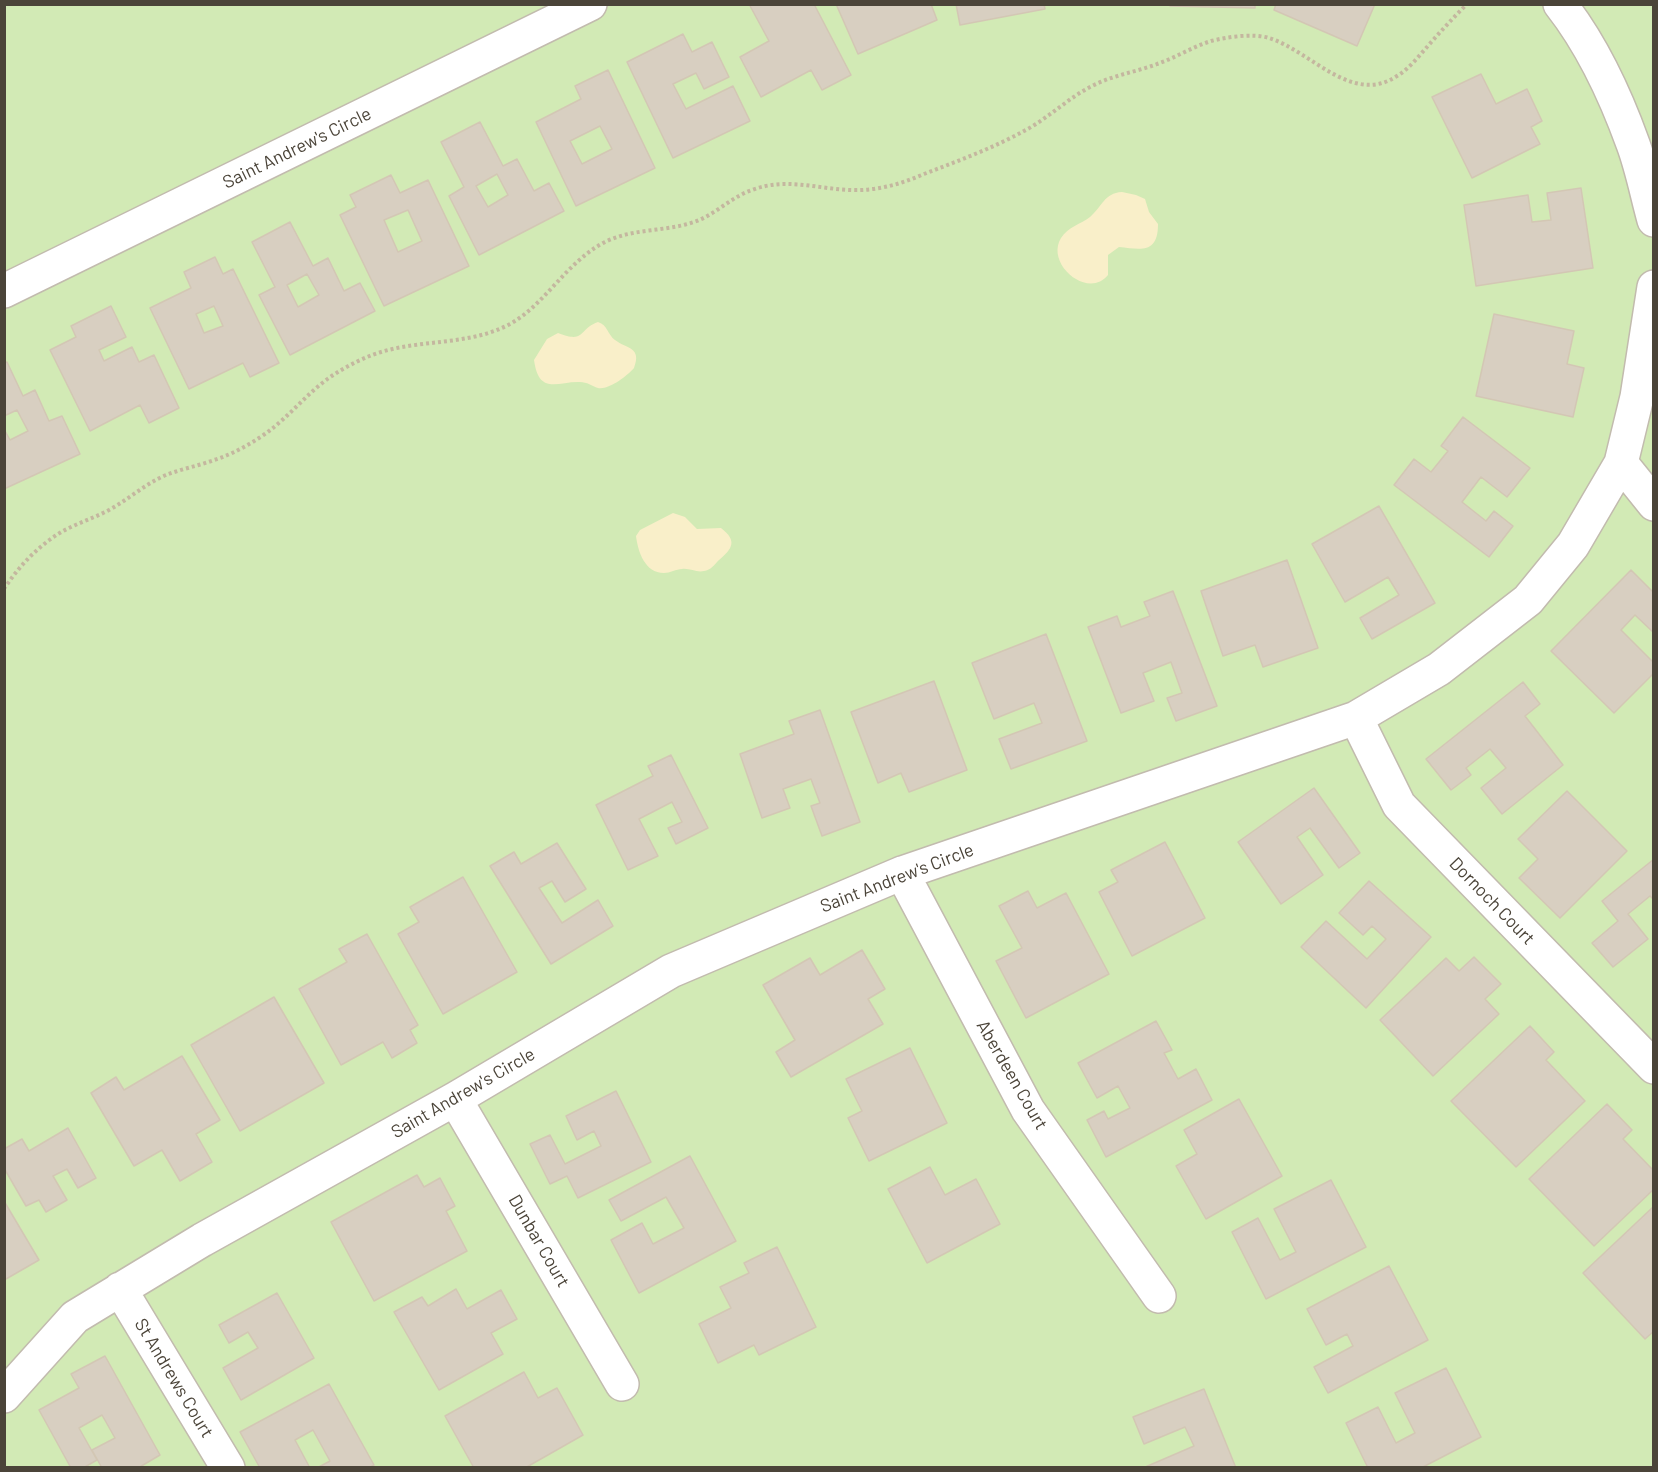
<!DOCTYPE html>
<style>
body{margin:0}
#map{position:relative;width:1658px;height:1472px;overflow:hidden;background:#f6f3ec;font-family:Barlow,sans-serif}
canvas{display:block}
.frame{position:absolute;inset:0;border:6px solid #4b4439;pointer-events:none}
</style>
<div id="map">
<canvas width="1658" height="1472"></canvas>
<div class="frame"></div>
</div>
<script>
const context = document.querySelector('canvas').getContext('2d');
context.lineJoin = 'round';
function fillPath(path, color) { context.fillStyle = color; context.fill(path, 'evenodd'); }
function trace(path, color, width, dash) { context.strokeStyle = color; context.lineWidth = width; context.lineCap = dash ? 'butt' : 'round'; context.setLineDash(dash || []); context.stroke(path); }
function drawText(font, color, halo, rows, align = 'center') {
  context.font = font + ' Barlow,sans-serif'; context.lineWidth = 4.5; context.setLineDash([]); context.textBaseline = 'middle'; context.strokeStyle = halo; context.fillStyle = color; for (const [text, x, y, turn = 0] of rows) {
    context.save(); context.translate(x, y); context.rotate((+turn || 0) * Math.PI / 180); context.textAlign = isNaN(turn) ? turn : align; if (halo) context.strokeText(text, 0, 0); context.fillText(text, 0, 0); context.restore();
  }
}
fillPath(new Path2D(`
 M5,5H1653V1467H5Z`), '#d2eab5');
fillPath(new Path2D(`
 M1122,192L1136,195L1145,199L1149,212L1158,224C1158,255 1140,249 1119,247L1108,255V275C1088,300 1045,264 1061,238C1068,227 1081,224 1090,217C1102,207 1104,193 1122,192Z
 M598,322C608,325 607,334 615,340C627,349 642,347 634,368C627,376 609,390 598,388C592,386 587,382 580,382C558,381 539,396 534,360L547,339L558,333C586,344 578,329 598,322Z
 M673,513L685,517L697,529L721,528C738,541 732,549 719,560C714,565 711,570 704,571C697,573 690,568 682,569C676,569 670,573 664,573C645,573 638,552 636,536L640,530Z`), '#f9efc9');
const building = new Path2D(`
 M749,4H814L851,75L822,90L811,70L761,97L740,57L769,41Z
 M836,4H931L937,20L858,54Z
 M956,4H1044L1045,9L960,25Z
 M1170,4H1255V8L1170,6Z
 M1276,4H1375L1357,46L1274,10Z
 M683,34L692,52L712,42L729,77L704,89L696,73L673,84L686,109L733,86L750,121L673,158L627,62Z
 M608,70L655,168L576,206L536,122L581,99L575,86ZM600,126L612,149L582,164L570,141Z
 M1481,74L1496,104L1527,89L1542,121L1531,127L1540,144L1472,178L1432,97Z
 M480,122L503,166L517,159L534,191L549,183L564,211L479,255L449,196L464,187L441,142ZM497,174L508,195L488,207L476,186Z
 M391,175L400,193L428,180L469,266L384,306L340,215L356,207L350,195ZM408,210L422,241L398,252L384,220Z
 M1581,188L1593,268L1476,286L1464,205L1528,195L1532,222L1551,220L1547,193Z
 M290,222L313,266L328,258L344,291L360,283L375,311L290,355L259,295L275,287L252,242ZM307,274L319,295L298,307L287,285Z
 M215,257L223,274L233,269L279,363L250,377L243,363L189,389L150,308L191,288L184,272ZM214,306L223,326L204,333L196,314Z
 M111,306L126,337L99,350L104,361L132,347L139,362L154,355L179,408L149,423L140,405L90,431L50,350L76,337L71,326Z
 M1494,314L1574,331L1567,364L1584,368L1573,417L1476,396Z
 M7,362L23,396L35,390L49,421L62,416L80,454L4,489V429L10,440L28,431L17,410L4,416V363Z
 M1463,417L1530,468L1507,497L1481,477L1462,502L1486,521L1494,511L1513,526L1489,557L1394,485L1414,459L1431,472L1448,451L1441,446Z
 M1379,506L1435,603L1372,639L1360,618L1399,595L1388,577L1345,602L1312,544Z
 M1287,560L1318,648L1263,667L1255,645L1223,656L1201,591Z
 M1631,570L1654,593V633L1635,615L1621,630L1654,663V673L1614,713L1551,651Z
 M1173,591L1217,706L1176,721L1167,698L1182,693L1171,662L1143,673L1154,701L1121,713L1088,627L1117,616L1121,627L1150,616L1144,602Z
 M1046,634L1087,741L1011,769L999,739L1042,723L1034,703L994,719L972,663Z
 M934,681L967,770L909,792L901,773L878,783L851,712Z
 M1523,682L1540,704L1525,716L1563,765L1502,814L1481,788L1506,768L1490,749L1466,768L1471,775L1451,790L1426,759Z
 M820,710L860,822L822,836L811,806L820,803L811,779L783,789L790,808L762,818L740,754L794,734L789,721Z
 M671,755L708,828L676,844L668,828L682,822L672,802L639,819L658,856L628,870L596,805L653,776L648,766Z
 M1314,788L1360,853L1339,868L1310,828L1297,837L1323,875L1281,904L1238,842Z
 M1567,791L1627,851L1560,918L1519,878L1538,859L1518,839Z
 M1165,842L1205,918L1132,956L1099,892L1118,882L1111,870Z
 M557,843L586,889L565,902L552,881L539,888L562,923L598,900L613,926L551,964L490,866L514,852L521,864Z
 M1654,859V900L1650,896L1628,914L1648,939L1613,967L1592,943L1618,921L1602,901Z
 M463,877L517,972L443,1014L398,934L419,922L410,907Z
 M1369,881L1431,937L1366,1008L1301,947L1326,921L1367,959L1386,939L1372,926L1363,935L1339,913Z
 M1028,891L1037,908L1066,893L1109,974L1026,1018L996,961L1022,948L999,906Z
 M367,934L418,1025L410,1030L417,1043L392,1058L383,1042L341,1065L299,989L347,962L339,949Z
 M862,950L885,989L868,999L883,1024L791,1077L776,1052L795,1040L763,985L810,958L820,975Z
 M1474,957L1501,984L1485,999L1499,1014L1433,1076L1380,1020L1446,958L1459,971Z
 M274,997L324,1083L240,1131L191,1045Z
 M1156,1021L1172,1050L1164,1053L1178,1079L1196,1069L1212,1100L1106,1157L1087,1120L1104,1111L1108,1119L1130,1108L1118,1086L1097,1098L1078,1063Z
 M1530,1026L1554,1052L1546,1060L1585,1101L1516,1167L1451,1101Z
 M910,1048L947,1123L869,1161L848,1118L862,1111L846,1079Z
 M182,1056L220,1120L196,1134L212,1162L180,1181L162,1150L134,1166L91,1093L116,1077L124,1090Z
 M616,1091L651,1162L578,1198L567,1176L550,1184L530,1144L550,1135L565,1164L601,1146L594,1131L577,1140L566,1116Z
 M1239,1099L1282,1176L1206,1219L1176,1166L1197,1154L1184,1130Z
 M1607,1104L1632,1130L1623,1139L1654,1171V1189L1594,1246L1529,1179Z
 M68,1128L96,1178L78,1188L67,1169L53,1176L67,1200L46,1212L39,1200L26,1206L4,1168V1149L22,1139L29,1151Z
 M690,1156L736,1241L639,1293L611,1240L642,1223L653,1244L684,1228L666,1197L621,1221L609,1200Z
 M930,1167L945,1195L976,1179L1000,1224L927,1263L888,1189Z
 M417,1175L424,1187L440,1178L455,1206L446,1211L467,1251L374,1301L331,1222Z
 M1331,1180L1366,1247L1266,1299L1232,1232L1258,1218L1280,1260L1296,1252L1274,1209Z
 M4,1201L39,1260L6,1279L4,1276Z
 M1653,1207L1654,1331L1645,1339L1583,1273Z
 M777,1247L816,1327L759,1355L754,1345L718,1363L699,1324L731,1308L720,1287L749,1273L744,1263Z
 M1389,1266L1428,1340L1328,1393L1314,1367L1353,1346L1347,1334L1326,1345L1307,1309Z
 M456,1289L467,1309L501,1290L517,1319L491,1333L503,1354L439,1390L394,1312L422,1297L428,1306Z
 M277,1293L314,1358L241,1400L223,1368L258,1348L248,1332L229,1343L219,1325Z
 M105,1356L160,1455L138,1468H102L92,1450L115,1438L102,1415L79,1428L97,1460L83,1468H71L39,1410L79,1388L71,1374Z
 M1446,1368L1481,1437L1421,1468H1368L1346,1423L1378,1407L1396,1443L1415,1433L1395,1393Z
 M524,1372L538,1398L557,1388L583,1435L525,1468H474L445,1416Z
 M329,1384L374,1465L369,1468H317L330,1461L313,1430L295,1440L310,1468H260L240,1432Z
 M1204,1389L1236,1468H1143L1194,1446L1185,1427L1144,1444L1133,1417Z`);
fillPath(building, '#d8cfc1');
trace(building, '#d3c7b4', 1.5);
const minor = new Path2D(`
 M1560,4C1593,46 1615,94 1633,144C1642,168 1647,195 1654,220
 M4,291L590,4
 M1621,463L1654,504
 M1356,718L1399,805L1654,1067
 M902,873L1028,1110L1159,1296
 M455,1099L622,1384
 M120,1289L228,1468
 M4,1396L75,1317L202,1240L455,1099L671,971L902,873L1356,718L1439,669L1528,600L1573,545L1621,463L1637,397L1654,287`);
trace(minor, '#c2bbae', 36);
trace(new Path2D(`
 M4,589C19,566 39,545 63,531C78,523 94,518 109,510C129,499 145,484 166,475C181,469 198,466 214,460C230,455 245,447 259,438C281,424 296,406 315,389C332,374 352,363 372,355C418,338 467,347 510,324C546,304 566,262 605,242C633,228 665,232 694,222C715,215 731,197 752,190C786,177 817,189 851,190C877,191 901,184 924,174C958,161 993,148 1024,131C1049,118 1069,97 1094,85C1114,75 1136,72 1157,64C1175,58 1192,47 1211,41C1227,37 1253,33 1269,38C1311,51 1352,106 1397,76C1409,69 1418,57 1427,47C1440,32 1453,18 1467,4`), '#c4b79f', 4, [3, 3]);
trace(minor, '#fff', 33);
drawText('18px', '#4b4439', '#fff', [
 ["Saint Andrew's Circle",297,148,-26],
 ["Saint Andrew's Circle",897,878,-21],
 ["Dornoch Court",1492,901,46],
 ["Aberdeen Court",1012,1075,60],
 ["Saint Andrew's Circle",463,1093,-30],
 ["Dunbar Court",539,1241,60],
 ["St Andrews Court",174,1378,59]
]);
</script>
